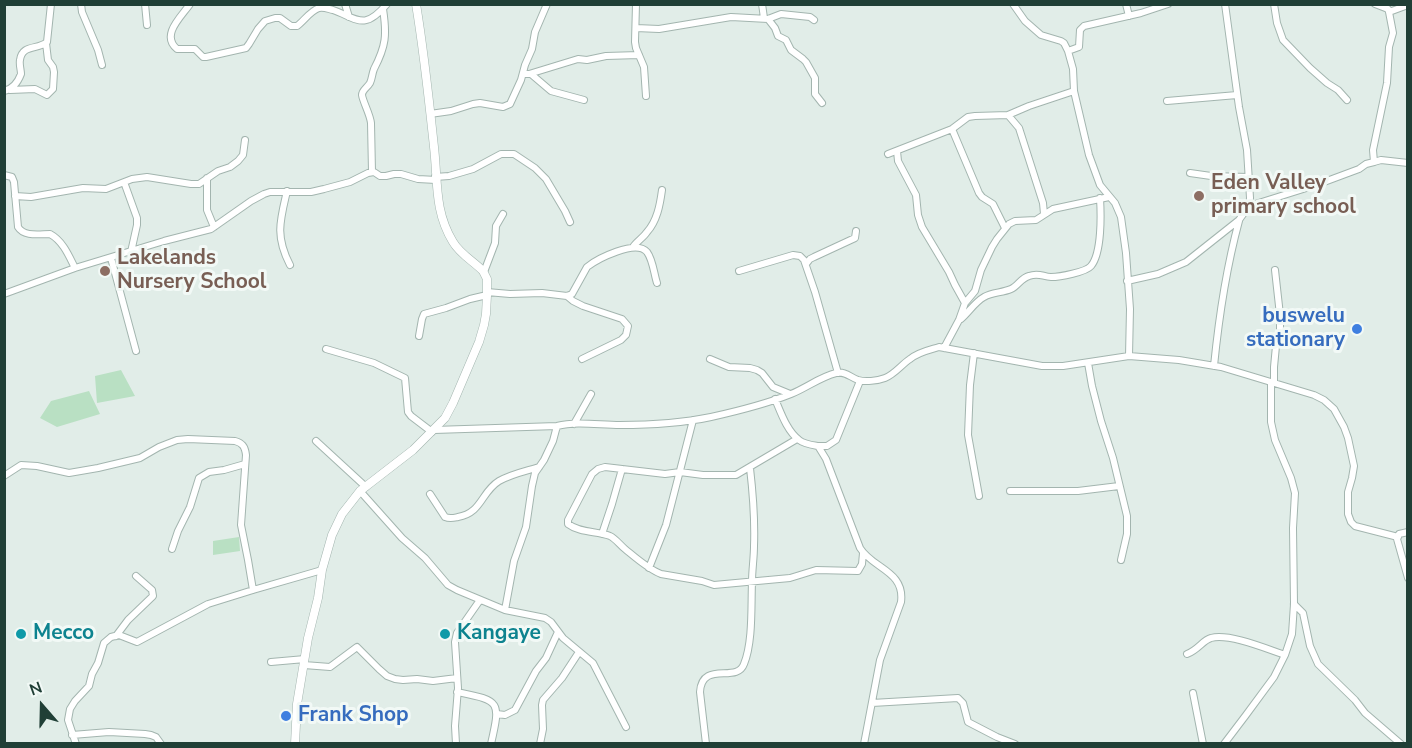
<!DOCTYPE html>
<style>
body{margin:0}
#map{position:relative;width:1412px;height:748px;overflow:hidden;background:#e1ede8;font-family:"Nunito Sans",sans-serif}
canvas{display:block}
.frame{position:absolute;inset:0;border:6px solid #203f36;pointer-events:none}
.north{position:absolute;left:12px;top:676px;width:60px;height:60px;-webkit-text-stroke:4px #f2f9f6;paint-order:stroke;rotate:340deg;font-size:16px;font-weight:700;line-height:24px;text-align:center;color:#203f36}
.north::after{content:'';display:block;margin:auto;width:21px;height:27px;background:#203f36;clip-path:polygon(50% 0,100% 100%,50% 72%,0 100%)}
</style>
<div id="map">
<canvas width="1412" height="748"></canvas>
<div class="frame"></div>
<div class="north">N</div>
</div>
<script>
const context = document.querySelector('canvas').getContext('2d');
context.lineJoin = 'round';
function fillPath(path, color) { context.fillStyle = color; context.fill(path, 'evenodd'); }
function trace(path, color, width, dash) { context.strokeStyle = color; context.lineWidth = width; context.lineCap = dash ? 'butt' : 'round'; context.setLineDash(dash || []); context.stroke(path); }
function drawText(font, color, halo, rows, align = 'center') {
  context.font = font + ' "Nunito Sans",sans-serif'; context.lineWidth = 6; context.setLineDash([]); context.textBaseline = 'middle'; context.strokeStyle = halo; context.fillStyle = color; for (const [text, x, y, turn = 0] of rows) {
    context.save(); context.translate(x, y); context.rotate((+turn || 0) * Math.PI / 180); context.textAlign = isNaN(turn) ? turn : align; if (halo) context.strokeText(text, 0, 0); context.fillText(text, 0, 0); context.restore();
  }
}
fillPath(new Path2D(`
 M121,370L135,396L97,403L95,376Z
 M89,391L100,414L57,427L40,418L51,401Z
 M239,537L240,551L213,555V541Z`), '#b9e0c3');
const minor = new Path2D(`
 M81,4L82,12L98,50L102,65
 M145,4L147,25
 M190,4C182,16 160,35 177,49H195L203,57H206L246,48L249,44L258,29L265,21L275,18H280L291,26H297C304,21 310,11 319,8C324,7 328,9 333,10C358,19 364,31 387,4
 M345,4L349,17
 M636,4L635,42L636,48L644,67L646,96
 M762,4L764,18
 M1013,4L1025,21L1041,35L1061,41L1064,43L1068,51L1073,69L1074,91L1089,155L1100,185L1115,203L1121,217L1126,253L1130,309L1129,356
 M1126,4L1129,16
 M1274,4L1277,23L1283,40L1310,68L1327,83L1338,90L1347,100
 M1389,12L1408,5
 M768,19L775,28L778,36L786,40L791,50L803,59L806,62L815,78V94L822,103
 M636,28L659,29L731,17L768,19L781,14L810,17L814,20
 M1068,51L1079,47L1080,30L1084,26L1141,13L1168,4
 M523,74H529L578,59L587,60L606,56L639,55
 M531,74L551,91L584,100
 M10,90L35,89L47,95L53,89L54,72L53,67L48,60L46,43
 M4,91C13,89 18,82 21,74C21,70 19,64 20,60C22,44 38,50 47,42L51,4
 M1167,101L1237,95
 M430,114L451,111L473,104L480,103L503,107L510,104L521,80L525,65L532,49L535,32L547,4
 M1008,115L1019,128L1043,203L1044,214
 M952,129L979,193L982,197L993,204L1005,228
 M897,151L898,161L916,195L918,215L922,227L949,272L955,285L965,303
 M888,154L952,129L968,117L975,116L1008,115L1029,106L1074,91
 M1374,162L1373,150L1387,83L1389,47L1393,33L1389,12L1388,9L1375,4
 M372,172L371,123C370,114 363,102 362,95C362,90 367,88 370,83C372,79 372,74 374,69C386,46 387,35 383,9
 M1190,173L1211,176L1248,177
 M4,175L12,177L14,182L18,227C24,237 39,234 50,234C63,241 69,256 75,268
 M435,177L449,176L473,169L501,154H514L535,168L546,179L565,211L570,222
 M207,178V210L214,227
 M124,182L137,218V225L131,252
 M287,191C280,221 275,236 290,265
 M15,196L31,197L83,188L106,189L132,179L147,177L191,184H199L218,171L230,167L238,161L243,155L245,140
 M1249,206L1316,185L1359,169L1366,164L1374,162L1381,160L1408,163
 M633,247C637,241 643,238 647,232C657,221 660,205 662,190
 M111,258L136,351
 M806,264L810,259L814,257L855,238L856,231
 M739,271L793,255L800,256L804,260L815,292L838,373
 M484,272L495,243L496,226L503,214
 M1127,281L1158,274L1186,262L1239,220L1249,206L1250,198L1247,150L1239,107L1225,4
 M487,292L510,294L542,293L567,296L572,294L587,267C597,259 636,239 647,252C653,260 654,274 657,283
 M4,294L75,268L164,241L211,229L251,201L264,194L270,192H311L324,189L350,182L368,173L374,172L380,176H386L394,174H401L418,179L436,180
 M567,296L573,301L583,306L622,319L628,326L626,335L621,340L582,359
 M961,319C969,312 975,302 984,297C992,292 1002,293 1011,289C1018,286 1021,278 1029,276C1039,272 1043,277 1051,277C1060,277 1086,272 1091,266C1102,253 1101,214 1100,198
 M419,336L422,319L424,314L446,308L470,299L487,295
 M944,348L959,320L965,303L975,291L981,270L992,247L997,239L1009,224L1015,221L1036,220L1053,209L1109,197
 M326,349L374,363L405,378L408,412L411,416L432,432
 M974,353L970,385L968,435L979,496
 M710,359L729,367L750,368L757,370L762,373L773,387L790,394
 M1088,363L1092,386L1101,421L1113,458L1127,516V534L1121,560
 M1214,366C1219,316 1226,269 1239,221
 M1274,383V367L1276,346L1280,335V315L1275,270
 M775,399C781,413 787,431 799,440C804,444 812,445 818,446L826,459L860,548C873,569 905,571 901,602L880,660L864,744
 M574,424L591,394
 M434,430L557,426C577,421 599,425 620,425C651,425 682,423 711,417C738,411 766,404 791,394C806,388 820,377 836,373C845,371 850,377 858,380C865,382 877,381 885,378C895,374 901,365 910,359C918,352 929,350 939,347L1042,366H1063L1129,356L1179,360L1221,367L1314,395L1324,400L1334,409L1344,427L1348,438L1354,466L1352,478L1348,492V514L1351,522L1355,526L1398,537
 M797,439L736,475H703L680,472L665,474L605,467L598,469L592,474L568,520V524C580,533 596,531 610,536C616,539 620,545 625,549C636,558 648,569 661,574L702,581L714,585L790,578L816,570L858,571L862,564L863,553
 M316,441L366,487
 M818,446H827L836,440L860,381
 M4,476L21,465L37,466L69,473L98,468L140,458L159,447L177,440L188,439L235,441C242,443 245,446 246,455L241,525L248,560L253,590
 M360,491L402,538L425,558L448,585L457,590L505,610L545,618L551,622L563,638L593,663L626,727
 M1010,491H1078L1119,486
 M430,494L445,517C450,519 453,518 458,517C482,513 481,492 499,481C511,474 526,471 539,467
 M1408,532L1399,534L1397,539L1408,578
 M602,534L612,504L622,469
 M172,549L178,531L190,507L199,478L209,472L224,470L245,464
 M649,568L666,525L693,420
 M1294,604L1303,613L1310,646L1318,664L1355,700L1365,713L1401,744
 M505,610L514,561L526,527L532,486L535,473L544,460L553,441L557,426
 M116,636L128,620L153,596L152,590L136,576
 M1187,654C1198,650 1203,640 1211,638C1229,633 1267,649 1285,655
 M271,662L305,659
 M304,665L330,667L357,647L379,669L387,676L395,679L403,680L417,679L433,681L457,678
 M457,692C500,701 501,700 491,744
 M1193,693L1203,744
 M872,703L958,698L963,703L968,722L997,737L1015,744
 M497,714L505,715L515,710L536,671L546,658L558,632
 M72,735L109,732L145,734L151,735L156,737L161,744
 M76,744L68,720L70,709L75,701L89,686L92,674L98,663L104,643L111,637L119,635L137,642L208,604L253,590L322,570
 M456,744L455,726L458,688L455,642L457,633L480,600
 M540,744L543,729L542,705L543,700L562,678L579,652
 M706,744L700,692C702,660 737,684 744,664C753,642 751,607 752,582C752,570 754,558 754,546C755,520 753,494 750,468
 M1224,744L1246,715L1274,677L1285,655L1292,634L1294,604L1293,528L1295,493L1291,478L1275,440L1271,422V383`);
const tertiary = new Path2D(`
 M295,744L297,704L308,638L318,598L322,570L332,535L342,514L360,491L413,450L445,418L453,403L479,342L484,325L486,314L487,295V279L483,271C473,261 460,254 453,242C434,211 438,181 434,147C429,100 424,52 416,4`);
trace(minor, '#a3b5af', 8);
trace(tertiary, '#a3b5af', 9);
trace(minor, '#fff', 6);
trace(tertiary, '#fff', 8);
for (const [x, y, r, color] of [
 [1199,196,6,"#8d6e63"],
 [105,271,6,"#8d6e63"],
 [1357,329,6,"#3f7fe0"],
 [21,634,6,"#0f9aa8"],
 [445,634,6,"#0f9aa8"],
 [286,716,6,"#3f7fe0"]
]) { const dot = new Path2D(); dot.arc(x, y, r, 0, 2 * Math.PI); context.fillStyle = color; context.fill(dot); trace(dot, '#f2f9f6', 2); }
drawText('bold 21px', '#785e54', '#f2f9f6', [
 ["Eden Valley",1211,184],
 ["primary school",1211,208],
 ["Lakelands",117,259],
 ["Nursery School",117,283]
], 'left');
drawText('bold 21px', '#366cbe', '#f2f9f6', [
 ["buswelu",1345,317],
 ["stationary",1345,341],
 ["Frank Shop",298,716,"left"]
], 'right');
drawText('bold 21px', '#0d838f', '#f2f9f6', [
 ["Mecco",33,634],
 ["Kangaye",457,634]
], 'left');
</script>
